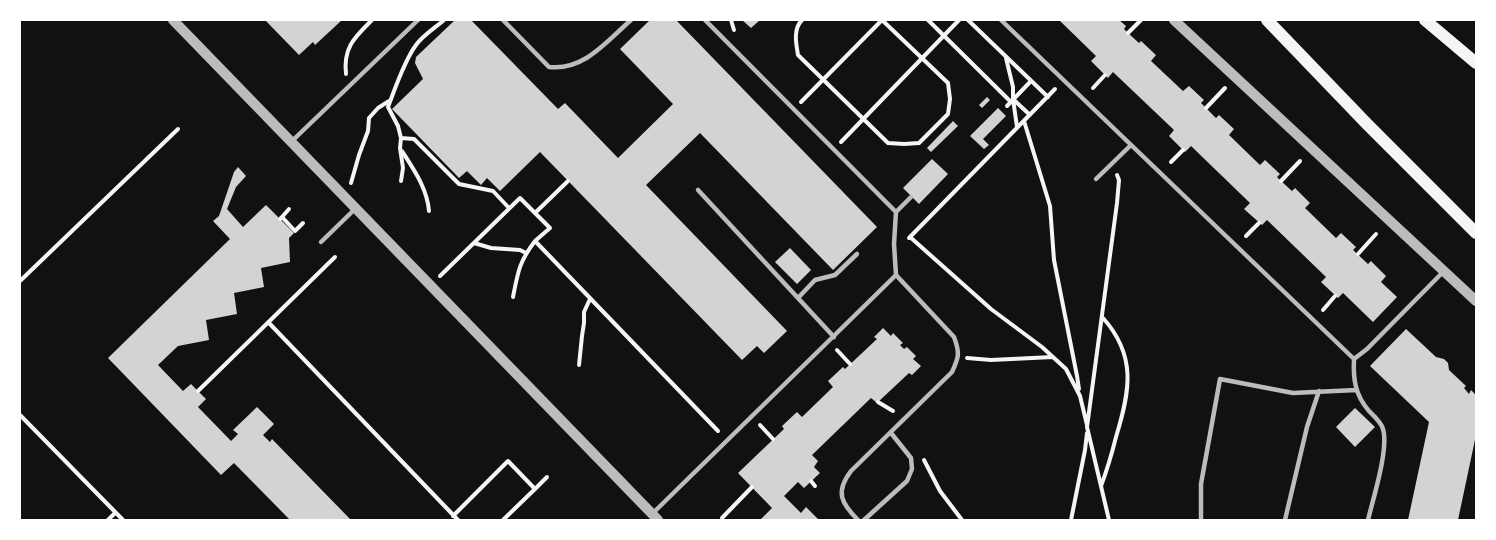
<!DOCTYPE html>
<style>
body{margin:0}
#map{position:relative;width:1496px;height:540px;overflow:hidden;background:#111;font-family:Rubik,sans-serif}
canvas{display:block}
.frame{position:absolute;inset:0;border:21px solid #fff;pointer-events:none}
</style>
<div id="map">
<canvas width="1496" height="540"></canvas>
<div class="frame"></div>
</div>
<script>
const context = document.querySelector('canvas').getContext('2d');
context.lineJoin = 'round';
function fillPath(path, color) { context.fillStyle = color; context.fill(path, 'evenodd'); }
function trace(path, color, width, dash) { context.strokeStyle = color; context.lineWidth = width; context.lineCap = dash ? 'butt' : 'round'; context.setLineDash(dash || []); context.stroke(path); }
fillPath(new Path2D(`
 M265,20H342L315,45L313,42L299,55Z
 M455,20H471L558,109L565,103L618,158L673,104L620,49L650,20H676L877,227L833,270L700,133L646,185L787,331L764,353L757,346L742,360L540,152L500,191L487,178L481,185L467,171L459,178L392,109L423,79L415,63L416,57Z
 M742,20H760L751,28Z
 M1059,20H1119L1126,26L1124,29L1128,33L1139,43L1141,41L1156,55L1151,61L1183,91L1189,86L1204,100L1201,103L1216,118L1219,115L1234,129L1229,135L1260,165L1265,160L1280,174L1277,177L1281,181L1292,191L1295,188L1310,203L1305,208L1336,238L1341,233L1356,247L1353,250L1368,264L1371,261L1386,276L1381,282L1397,297L1373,322L1343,293L1338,298L1321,282L1326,277L1267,220L1262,225L1244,209L1250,203L1191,146L1185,152L1169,136L1174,130L1113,72L1108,78L1091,61L1096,56Z
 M987,97L990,100L982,108L979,105Z
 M998,108L1006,116L983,139L989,145L984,149L970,136Z
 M953,121L958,126L931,152L927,148Z
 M932,159L948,174L919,204L903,188Z
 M238,167L246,176L236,187L227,209L243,227L266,205L294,233L289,238L290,262L261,268L264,287L234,293L237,314L206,320L209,340L178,346L158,365L183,391L191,384L206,399L198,407L231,441L238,434L233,430L257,407L274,424L263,435L270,442L272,439L351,520H290L234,463L221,475L108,358L230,239L213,221L219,216L234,172Z
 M790,248L811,270L797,284L775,262Z
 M883,328L891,336L893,333L903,343L900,345L904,349L907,347L916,356L913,359L921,366L912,375L909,373L877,403L871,398L812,455L818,461L814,467L820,473L804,488L798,482L784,496L801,513L806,507L819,520H762L761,519L772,508L738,473L784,429L782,426L797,412L802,417L833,387L828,381L843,367L845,369L877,339L874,337Z
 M1406,329L1436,357L1444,359L1448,363L1449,370L1466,386L1464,388L1469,394L1471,390L1476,395V435L1458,520H1408L1429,422L1370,366Z
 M1355,408L1375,427L1355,447L1336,427Z`), '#d3d3d3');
trace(new Path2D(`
 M731,20L734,30
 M802,20C793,29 796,43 798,55L888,143L904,144L919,143L948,114L950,99L948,83L882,20
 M928,20L1011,102
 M968,20L1048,97
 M1128,33L1141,20
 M1006,58L1013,87V99L1017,127
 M346,74C343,47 355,37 372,20
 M1093,88L1105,75
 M1015,101L1030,115
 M801,102L882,20
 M1007,106L1031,81
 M1206,108L1225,88
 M1024,121L1050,206L1054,260L1077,376L1079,389
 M401,138L414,139L459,184L493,191L509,208
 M841,142L959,20
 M402,151C414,170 427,188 429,211
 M1171,162L1183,150
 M401,181L403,168L400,148L401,138L398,126L388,107C395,89 404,61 416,45C423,35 435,28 444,20
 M1281,181L1300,161
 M351,183L359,155L368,131L369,118L378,108L389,101
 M535,213L568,181
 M282,217L289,209
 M280,219L282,217L295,231L303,223
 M1246,236L1259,223
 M910,237L991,309L1042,347L1066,369L1080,396L1087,425
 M909,238L1055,89
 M474,243L491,248L520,250L526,253
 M1358,254L1376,234
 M440,276L520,198L550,228L535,241L718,431
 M20,281L178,129
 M513,297C518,272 519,262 535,241
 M1323,310L1335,296
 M269,323L458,520
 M837,350L850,364
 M967,358L991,360L1053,357
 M579,365L582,336L584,323V312L590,299
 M198,391L335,257
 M878,402L893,411
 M20,415L123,520
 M760,425L773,439
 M924,460L940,491L962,520
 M811,481L815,486
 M1101,486C1107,470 1112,453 1116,437C1130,391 1137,356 1103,318
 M535,489L547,477
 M453,516L508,461L535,489L503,520
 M722,518L752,487
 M108,520L115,513
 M1071,520L1085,450L1087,433
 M1109,520L1087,427L1117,203L1119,180L1117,175`), '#f5f5f5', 4);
trace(new Path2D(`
 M503,20L549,67C584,71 607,41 631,20
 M1001,20L1354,359
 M291,142L418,20
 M1096,179L1131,145
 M698,190L834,337
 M896,212L911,197
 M321,242L356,208
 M798,298L815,280L835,275L857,254
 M652,514L896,275L894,244L896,212L705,20
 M858,520C841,503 835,492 851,471L952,372C959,357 960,353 954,337L896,275
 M864,520L907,481L912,469L911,458L891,433
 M1201,520V484L1220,379L1293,393L1356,390
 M1285,520L1307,427L1319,391
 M1368,520C1373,499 1389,449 1383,429C1381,422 1374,416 1369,411C1355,395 1353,379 1354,359L1367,349L1443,272`), '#bcbcbc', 4.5);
trace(new Path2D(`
 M173,20L658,520
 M1174,20L1476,301`), '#bcbcbc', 10);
trace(new Path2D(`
 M1267,20L1367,124L1476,233
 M1425,20L1476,63`), '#f5f5f5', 12);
</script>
